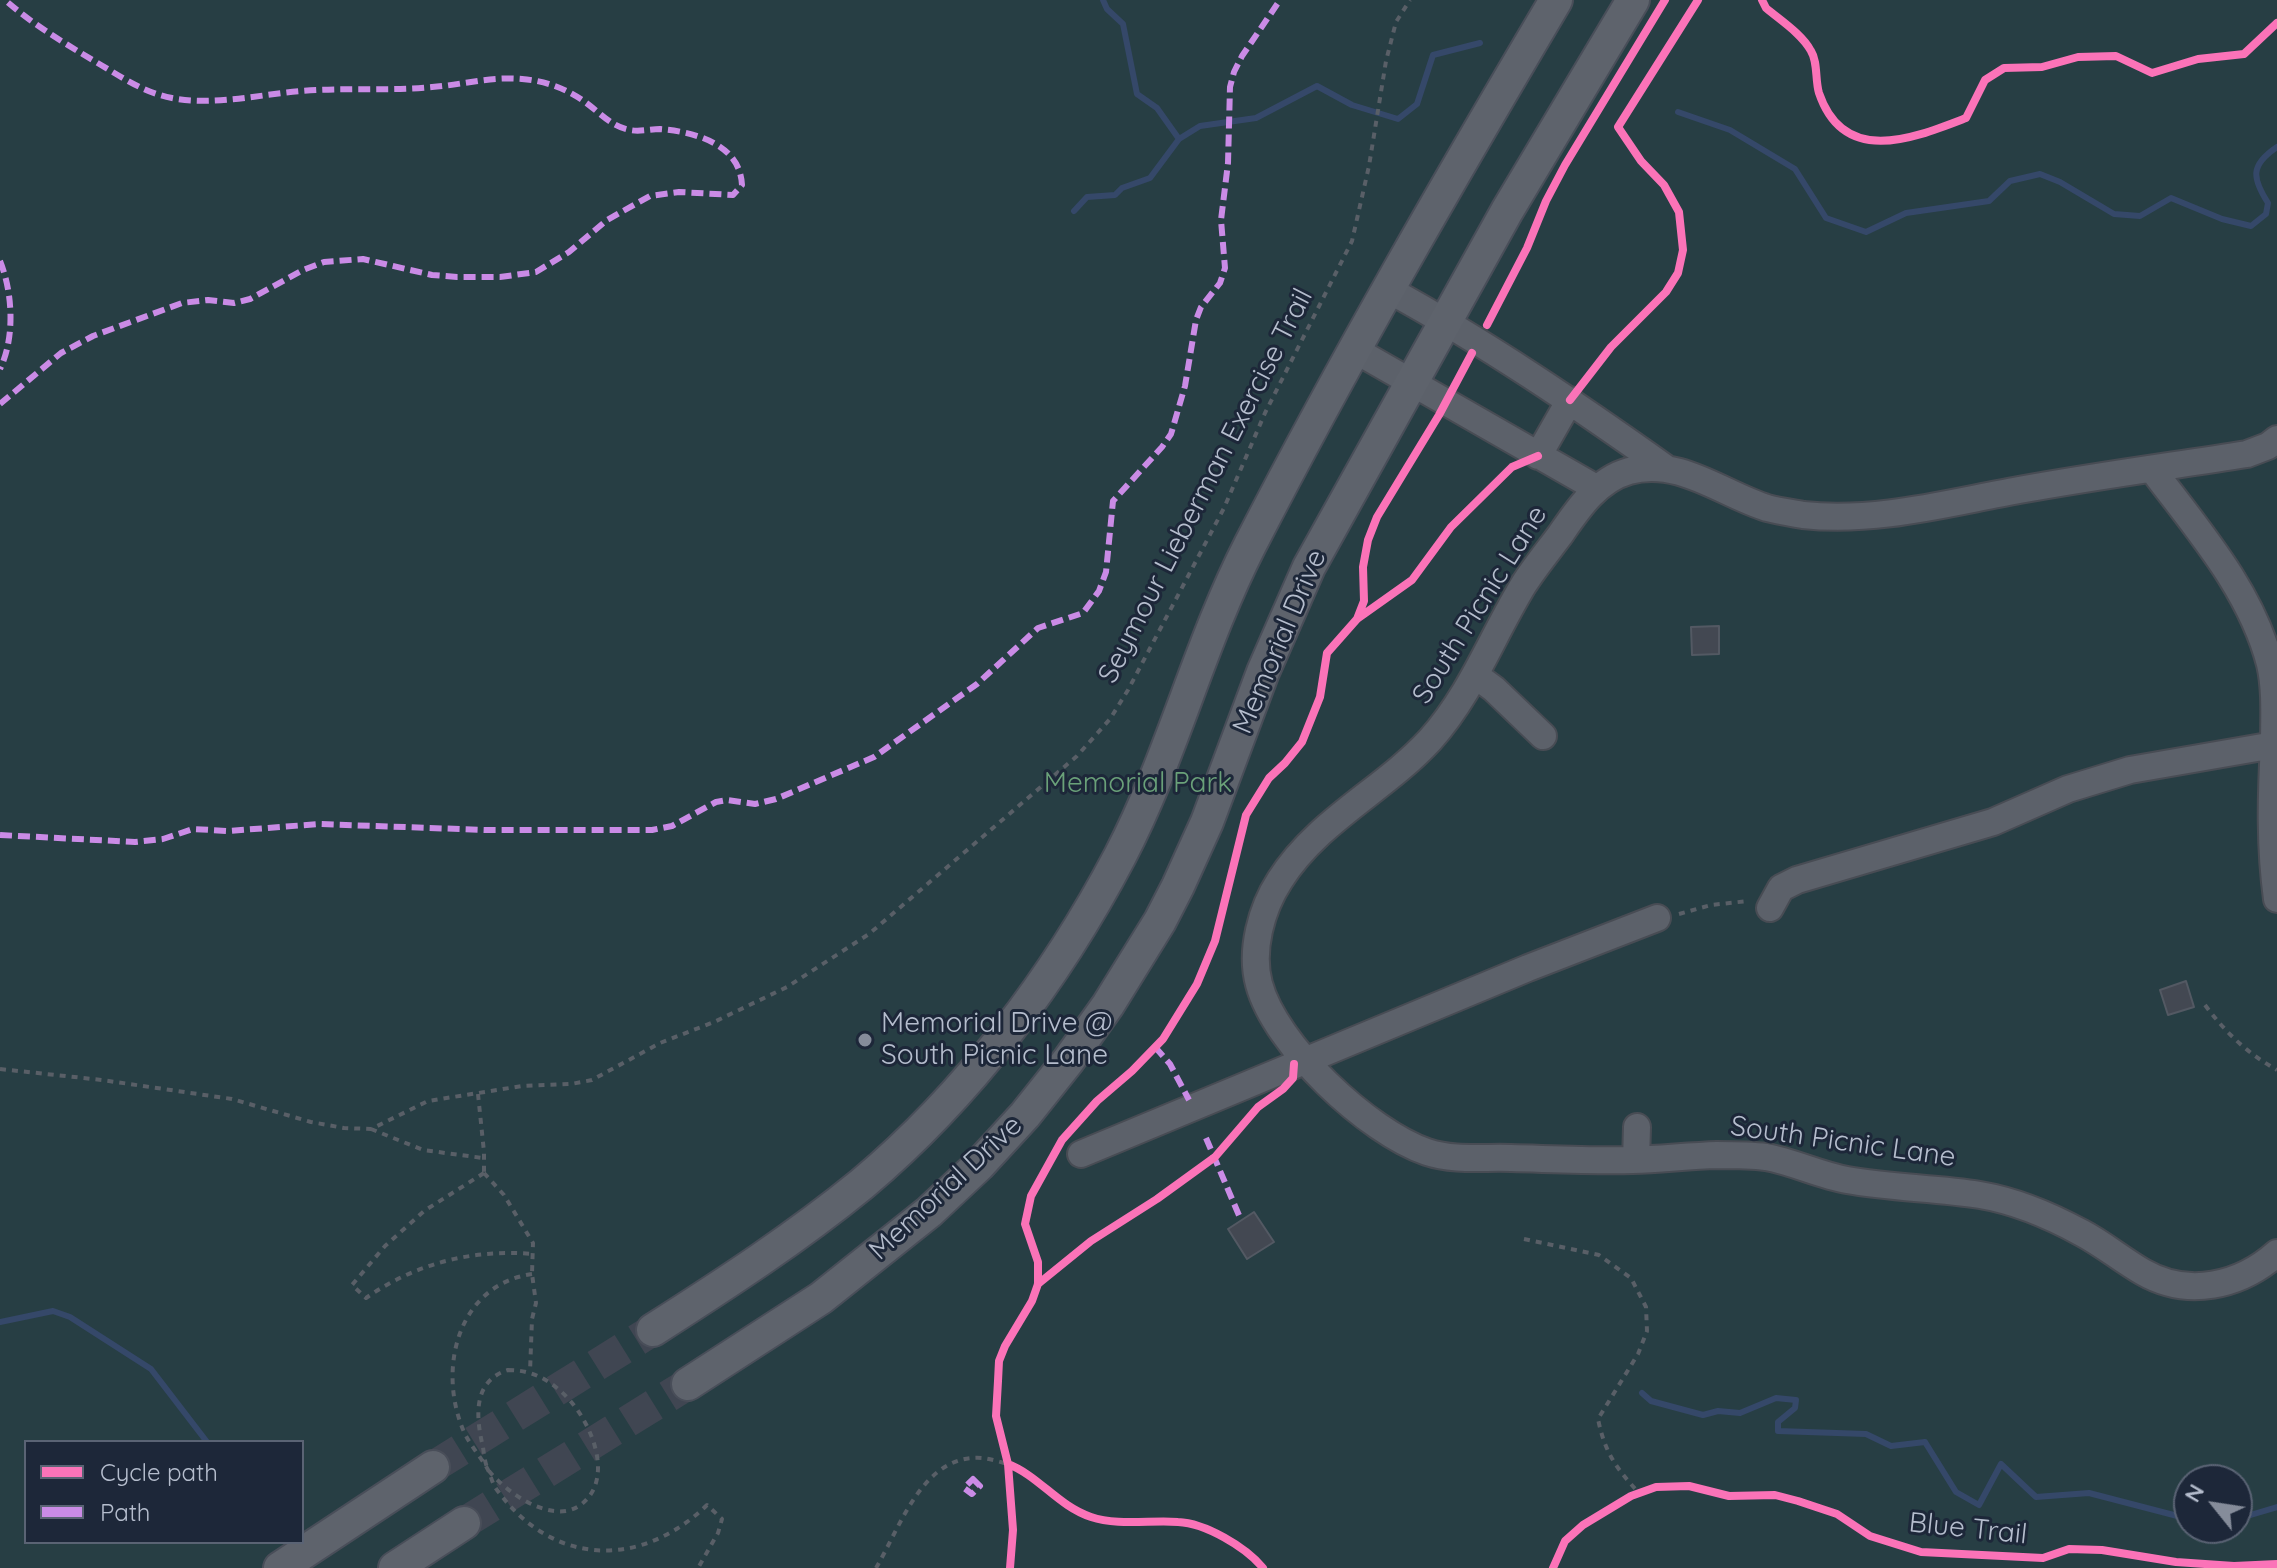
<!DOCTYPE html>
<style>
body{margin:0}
#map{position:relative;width:2277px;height:1568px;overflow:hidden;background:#2b313c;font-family:Quicksand,sans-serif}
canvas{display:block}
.legend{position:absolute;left:24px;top:1440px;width:280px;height:104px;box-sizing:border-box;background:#1d2739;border:2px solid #5a6374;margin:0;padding:10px 14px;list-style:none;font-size:24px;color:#b5bdcd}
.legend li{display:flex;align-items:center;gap:16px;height:40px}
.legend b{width:40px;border:2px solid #5a6374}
.north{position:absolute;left:2173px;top:1464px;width:80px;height:80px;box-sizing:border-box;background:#1d2739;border:2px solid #5a6374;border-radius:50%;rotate:300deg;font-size:22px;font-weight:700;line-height:32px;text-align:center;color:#b5bdcd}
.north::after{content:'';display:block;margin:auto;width:28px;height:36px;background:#858c9a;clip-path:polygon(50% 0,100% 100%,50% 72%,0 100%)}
</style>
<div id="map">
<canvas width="2277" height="1568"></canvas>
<ul class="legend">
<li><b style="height:10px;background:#fb73b8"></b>Cycle path</li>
<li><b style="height:10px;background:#ca8be6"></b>Path</li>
</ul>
<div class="north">N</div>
</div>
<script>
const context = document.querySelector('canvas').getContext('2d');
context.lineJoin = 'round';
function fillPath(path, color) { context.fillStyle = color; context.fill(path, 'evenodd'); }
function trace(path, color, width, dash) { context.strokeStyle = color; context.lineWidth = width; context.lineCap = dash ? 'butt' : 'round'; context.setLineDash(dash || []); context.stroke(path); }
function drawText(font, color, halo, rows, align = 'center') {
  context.font = font + ' Quicksand,sans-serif'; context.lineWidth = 6; context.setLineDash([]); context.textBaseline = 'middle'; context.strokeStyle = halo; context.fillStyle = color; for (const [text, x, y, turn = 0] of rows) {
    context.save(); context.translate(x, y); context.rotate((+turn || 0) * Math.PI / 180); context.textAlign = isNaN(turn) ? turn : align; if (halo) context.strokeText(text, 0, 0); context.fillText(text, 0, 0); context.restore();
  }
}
fillPath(new Path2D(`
 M0,0H2277V1568H0ZM26,1442H302V1542H26ZM2189,1480H2237V1528H2189Z`), '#273e44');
trace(new Path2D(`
 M1103,0L1107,9L1123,24L1137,94L1157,108L1179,139L1200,126L1256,118L1317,86L1352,105L1398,119L1417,104L1433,55L1480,43
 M1678,112L1730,130L1795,169L1826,218L1866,232L1906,213L1989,201L2010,181L2040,174L2060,182L2114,214L2140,216L2171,198L2222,219L2251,226L2266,214L2268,203C2252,178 2250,165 2277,147
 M1074,211L1087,197L1115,195L1122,188L1150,178L1179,139
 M0,1322L53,1311L70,1317L151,1369L207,1442
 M1642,1393L1651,1401L1703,1415L1718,1411L1740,1413L1776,1398L1796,1400L1795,1408L1778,1422V1431L1866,1434L1891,1446L1925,1442L1956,1492L1979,1505L2001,1464L2036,1497L2089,1493L2189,1519
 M2237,1519L2277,1507`), '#354869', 6);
const building = new Path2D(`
 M1719,626V654L1692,655L1691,627Z
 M2186,981L2194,1007L2168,1015L2160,990Z
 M1254,1212L1274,1242L1247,1259L1228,1229Z`);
fillPath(building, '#434852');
trace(building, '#535963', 2);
trace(new Path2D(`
 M433,1467L653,1330
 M464,1523L688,1384`), '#404652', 32, [32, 16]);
const minor = new Path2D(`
 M1389,290C1486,343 1577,405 1667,469
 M1355,350L1596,488
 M2277,439L2268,446L2247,454C2171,466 2095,476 2019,490C1947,503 1876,523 1803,515C1792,513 1779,511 1767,508C1722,494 1679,457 1629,471C1597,480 1578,509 1560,535C1548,551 1535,567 1524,584C1492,636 1472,693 1430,740C1384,790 1317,821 1280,880C1261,909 1250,951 1259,984C1275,1045 1368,1132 1427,1152C1454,1161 1483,1157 1511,1158C1552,1159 1592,1161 1633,1160C1661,1159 1689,1156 1717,1155C1733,1155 1750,1155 1766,1157C1794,1162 1819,1175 1847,1180C1891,1188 1936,1188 1980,1195C2016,1201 2049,1215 2082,1233C2103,1244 2122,1260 2143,1272C2188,1298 2240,1286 2277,1253
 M1538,456L1570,400
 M1475,675L1494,689L1543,736
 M2277,744L2274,745C2271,797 2270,847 2277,899
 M1770,908L1781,888L1797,880L1993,822L2068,789L2130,770L2274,745C2274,719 2276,690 2270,664C2251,590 2197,529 2152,469
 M1081,1154L1528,968L1657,918
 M1636,1160L1637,1127`);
const major = new Path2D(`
 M653,1330C725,1284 796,1238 862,1184C968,1095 1056,978 1120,856C1172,756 1199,645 1250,545C1345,360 1450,179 1556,0
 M688,1384L821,1298L929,1212L979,1165L1025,1115L1068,1061L1108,1005L1160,921L1178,886L1207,822L1263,672L1309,567L1507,211L1633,0
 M280,1568L433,1467
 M395,1568L464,1523`);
trace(minor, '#484c54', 30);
trace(major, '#494e59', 36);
trace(new Path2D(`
 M1679,914L1711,905L1748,901
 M2205,1005C2226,1033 2247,1053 2277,1070
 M0,1069L102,1080L232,1099L311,1122L344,1128L371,1129L428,1101L522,1086L571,1084L592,1080L660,1043L714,1022L787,987L869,934L1077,756L1110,719L1128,690L1224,508L1265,413L1352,241L1369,166L1386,61L1396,22L1410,0
 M478,1094L484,1152V1173
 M371,1129L423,1150L483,1158
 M484,1173L424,1211L385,1246L352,1285L366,1298C416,1263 473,1249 533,1254
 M484,1173L504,1195L533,1243L532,1274L536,1303L532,1319L530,1372
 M1524,1239L1599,1255L1631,1278L1646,1307L1647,1331L1638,1354L1598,1419C1605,1453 1616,1468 1639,1493
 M532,1274C457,1285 437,1370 464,1432C470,1445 480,1456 487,1468C491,1475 492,1484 497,1490C554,1568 642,1568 707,1505L722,1519L718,1533L698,1568
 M508,1370C527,1370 543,1376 558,1389C588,1412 619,1479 579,1506C551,1524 507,1493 489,1471C485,1465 484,1455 483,1447C476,1418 472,1381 508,1370Z
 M876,1568C901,1526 923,1453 983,1458C991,1459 1000,1462 1008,1464`), '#595f67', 4, [6, 6]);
trace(minor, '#5c616a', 26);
trace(major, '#5e636c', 32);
trace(new Path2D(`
 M0,261C13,293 15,338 0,369
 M0,404L61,353L93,336L182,303L208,300L234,303L250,299L303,270L324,262L363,259L432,275L457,277H500L536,272L569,252L607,220L650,196L679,192L733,195L742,185C740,144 695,132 660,129C650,129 640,132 630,130C613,127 602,115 589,105C570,90 547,81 522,79C491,76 462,85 432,87C393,91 355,88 316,90C268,92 218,107 172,98C145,93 123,78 101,65C66,44 36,27 5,0
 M0,835L135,842L163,839L193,829L228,831L319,824L487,830H652L672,826L716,802L727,800L755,804L776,799L874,757L977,684L1038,628L1083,613L1099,591L1106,572L1113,501L1162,447L1171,434L1185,386L1196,320L1201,307L1220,283L1225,268L1221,220L1228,163L1230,87L1234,72L1242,56L1280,0
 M1155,1047L1170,1064L1189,1100
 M1206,1138L1241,1220
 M973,1479L980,1486L972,1494L964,1488Z`), '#ca8be6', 6, [12, 6]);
trace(new Path2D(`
 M1762,0L1766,8C1780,20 1802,34 1811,51C1818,62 1815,80 1819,93C1844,167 1914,138 1966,118L1985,80L2004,68L2042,67L2078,57L2116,56L2152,73L2198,59L2244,54L2277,23
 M1487,325L1527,248L1546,201L1565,165L1665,0
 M1570,400L1611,347L1666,292L1678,273L1683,250L1679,212L1664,185L1641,161L1618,127L1698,0
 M1357,619L1412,580L1451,527L1512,467L1538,456
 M1038,1284L1091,1241L1157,1199L1215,1157L1258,1107L1283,1089L1293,1078L1294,1064
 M1008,1464C1039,1476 1058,1506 1091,1517C1117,1526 1150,1520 1178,1522C1205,1523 1246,1547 1263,1568
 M1010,1568L1013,1530L1008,1464L996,1416L998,1381L999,1361L1005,1346L1032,1301L1038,1284V1262L1025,1224L1031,1196L1062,1140L1097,1101L1132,1071L1163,1039L1197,984L1215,941L1246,815L1269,778L1285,763L1302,742L1320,697L1327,653L1357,619L1364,601L1363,567L1368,540L1377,517L1439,415L1472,353
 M1553,1568L1565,1541L1583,1525L1631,1496L1656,1487L1689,1486L1729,1496L1775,1495L1798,1501L1837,1514L1870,1536L1921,1552L2043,1558L2069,1549L2102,1550L2176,1562L2234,1566L2277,1564`), '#fb73b8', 8);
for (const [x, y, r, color] of [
 [865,1040,8,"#858c9a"]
]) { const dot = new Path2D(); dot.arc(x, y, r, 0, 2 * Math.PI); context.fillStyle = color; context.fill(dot); trace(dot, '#1d2739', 3); }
drawText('28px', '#b5bdcd', '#1d2739', [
 ["Seymour Lieberman Exercise Trail",1206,486,-63],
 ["South Picnic Lane",1480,605,-58],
 ["Memorial Drive",1280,642,-67],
 ["South Picnic Lane",1843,1142,8],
 ["Memorial Drive",946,1188,-43],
 ["Blue Trail",1968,1529,6]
]);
drawText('28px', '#6aa179', '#1d2739', [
 ["Memorial Park",1138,784]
]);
drawText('28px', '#b5bdcd', '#1d2739', [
 ["Memorial Drive @",881,1024],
 ["South Picnic Lane",881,1056]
], 'left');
</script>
